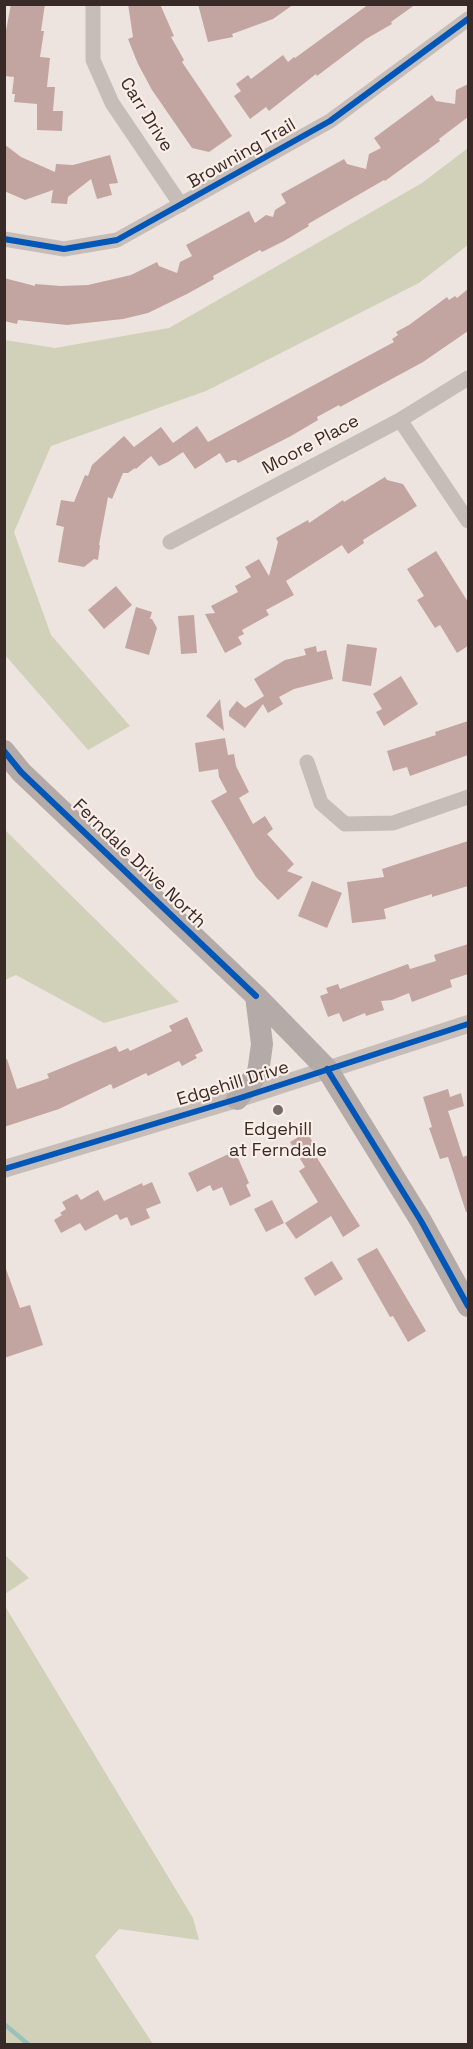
<!DOCTYPE html>
<style>
body{margin:0}
#map{position:relative;width:473px;height:2049px;overflow:hidden;background:#ede4e0;font-family:"Space Grotesk",sans-serif}
canvas{display:block}
.frame{position:absolute;inset:0;border:6px solid #372a27;pointer-events:none}
</style>
<div id="map">
<canvas width="473" height="2049"></canvas>
<div class="frame"></div>
</div>
<script>
const context = document.querySelector('canvas').getContext('2d');
context.lineJoin = 'round';
function fillPath(path, color) { context.fillStyle = color; context.fill(path, 'evenodd'); }
function trace(path, color, width, dash) { context.strokeStyle = color; context.lineWidth = width; context.lineCap = dash ? 'butt' : 'round'; context.setLineDash(dash || []); context.stroke(path); }
function drawText(font, color, halo, rows, align = 'center') {
  context.font = font + ' "Space Grotesk",sans-serif'; context.lineWidth = 4.5; context.setLineDash([]); context.textBaseline = 'middle'; context.strokeStyle = halo; context.fillStyle = color; for (const [text, x, y, turn = 0] of rows) {
    context.save(); context.translate(x, y); context.rotate((+turn || 0) * Math.PI / 180); context.textAlign = isNaN(turn) ? turn : align; if (halo) context.strokeText(text, 0, 0); context.fillText(text, 0, 0); context.restore();
  }
}
fillPath(new Path2D(`
 M468,148V245L419,283L206,391L51,446L14,532L51,635L130,726L88,750L5,655V340L55,348L169,328L422,183Z
 M4,830H5L179,1002L104,1023L16,975L5,980Z
 M4,1554L29,1578L5,1594H4Z
 M5,1606L193,1918L199,1940L119,1929L95,1956L153,2044H5Z`), '#d1d1b9');
trace(new Path2D(`
 M4,2024L28,2044`), '#9bc0bb', 4.5);
fillPath(new Path2D(`
 M11,4H45L41,31H44L40,57L50,58L47,87H55L53,111H63L62,131L37,130V104L14,102L15,94H12L14,77L4,76L6,44L4,41Z
 M128,4H160L174,36L171,37L184,60L182,62L232,136L209,152L192,148L152,90L138,64L128,39L133,37Z
 M198,4H294L273,19L232,34L233,37L208,42Z
 M369,4H416L391,22L392,24L366,39L317,76L316,74L269,111L266,107L250,119L234,96L241,91L236,84L248,75L251,79L283,55L288,62L294,57L295,58Z
 M468,84V117L439,139L440,141L385,181L384,180L308,224L309,226L284,241L262,252L260,250L213,276L214,279L187,294L148,313L123,319L67,325L18,320L17,324L4,321V278L35,286V284L61,286L88,285L131,275L157,262L159,266L177,273L180,262L192,256L186,245L249,211L255,223L266,215L273,217L275,210L286,203L281,194L344,159L347,164L366,169L369,154L381,148L374,138L432,95L436,101L455,104L456,90Z
 M4,144L21,157L55,172L56,164L73,165L110,155L118,183L109,184L112,195L97,199L91,179L68,197L67,204L51,203L53,190L25,200L4,191Z
 M468,289V331L423,362L340,407L339,405L317,417L318,420L291,436L238,463L236,460H233L226,463L220,453L195,469L183,452L168,462L159,466L151,456L136,469L135,468L128,473H123L112,499L108,497L99,545H100L98,560L94,559L84,567L58,562L64,527L56,525L61,500L74,502L85,475L88,476L92,465L124,436L134,447L161,427L173,443L197,426L208,442L394,342L392,339L398,335L396,332L409,325L447,297L449,300L455,296L457,298Z
 M385,477L387,480L403,484L417,506L363,540L364,543L348,554L342,545L286,581L294,595L266,610L269,615L242,630L244,634L238,637L242,644L225,653L205,614L215,613L211,606L238,592L235,586L251,577L245,567L259,559L269,576L278,542L276,538L308,520L309,523L343,500L344,502Z
 M436,551L468,602V646L457,653L440,625L435,628L417,600L424,596L407,569Z
 M116,586L132,605L104,629L88,610Z
 M136,607L152,612L150,619H152L157,628L149,655L125,648Z
 M194,615L197,653L181,654L178,616Z
 M347,644L377,648L371,686L342,681Z
 M316,646L317,652L326,650L333,679L294,689L279,697L283,704L268,713L263,704L245,728L229,716V711L237,701L245,708L264,696L254,679L285,660L306,655L304,649Z
 M401,676L418,704L384,726L376,712L382,709L373,694Z
 M220,699L224,731L206,716Z
 M468,721V755L410,776L407,767L393,771L387,751L436,735L435,732Z
 M225,738L228,755L234,754L236,766L249,792L239,798L253,824L265,816L273,829L267,834L294,864L287,871L303,877L278,900L256,877L211,801L227,792L219,777L218,769L199,772L195,743Z
 M468,841V886L432,897V894L384,909L386,919L352,923L347,882L384,877L382,869Z
 M312,881L342,893L327,928L298,916Z
 M468,944V974L450,980L452,987L412,1002L409,993L392,1000L381,1001L384,1010L366,1016L365,1013L343,1022L339,1013L328,1017L320,996L328,993L326,988L338,984L340,989L408,964L410,969L436,961L434,955Z
 M187,1017L203,1051L195,1055L197,1058L182,1066L179,1061L148,1076L146,1073L113,1089L111,1084L59,1109L4,1127V1059H7L17,1089L49,1078L47,1074L116,1046L119,1052L128,1048L130,1051L172,1031L169,1026Z
 M448,1089L450,1097L461,1093L464,1106L448,1111L463,1157L468,1155V1212H466L448,1157L440,1159L429,1128L432,1127L423,1097Z
 M307,1132L316,1148L312,1150L360,1226L343,1237L331,1216L296,1239L285,1223L318,1202L299,1171L305,1167L290,1142Z
 M235,1151L249,1183L246,1185L251,1196L230,1206L222,1187L213,1191L210,1185L197,1192L188,1173Z
 M152,1182L161,1203L146,1209L150,1218L131,1226L127,1217L120,1220L117,1214L85,1231L80,1223L61,1233L54,1220L62,1215L60,1213L66,1209L62,1202L77,1194L81,1200L98,1190L104,1201L142,1183L143,1186Z
 M272,1200L284,1223L266,1232L254,1209Z
 M377,1248L426,1331L408,1342L393,1316L390,1317L357,1259Z
 M332,1261L343,1279L315,1296L304,1278Z
 M6,1269L20,1308L30,1305L43,1345L4,1358V1270Z`), '#c2a5a1');
trace(new Path2D(`
 M93,4V60L112,103L181,205
 M4,239L64,249L117,240L330,121L468,19
 M400,420L468,521
 M170,542L400,420L468,378
 M307,762L321,803L345,824L393,823L468,797`), '#c6bdb9', 15);
trace(new Path2D(`
 M4,1169L237,1099L468,1024`), '#c6bdb9', 18);
trace(new Path2D(`
 M4,751L21,772L256,996L327,1069L421,1221L468,1306
 M237,1099L258,1073L262,1044L256,996`), '#b4aba8', 22);
trace(new Path2D(`
 M4,239L64,249L117,240L330,121L468,19
 M4,751L21,772L256,996
 M327,1069L421,1221L468,1306
 M4,1169L237,1099L468,1024`), '#0057b8', 6);
for (const [x, y, r, color] of [
 [278,1110,6,"#776b68"]
]) { const dot = new Path2D(); dot.arc(x, y, r, 0, 2 * Math.PI); context.fillStyle = color; context.fill(dot); trace(dot, '#faeee7', 2); }
drawText('18px', '#372a27', '#faeee7', [
 ["Carr Drive",146,115,58],
 ["Browning Trail",242,154,-30],
 ["Moore Place",311,445,-28],
 ["Ferndale Drive North",139,864,44],
 ["Edgehill Drive",233,1084,-17]
]);
drawText('18px', '#372a27', '#faeee7', [
 ["Edgehill",278,1130],
 ["at Ferndale",278,1151]
]);
</script>
